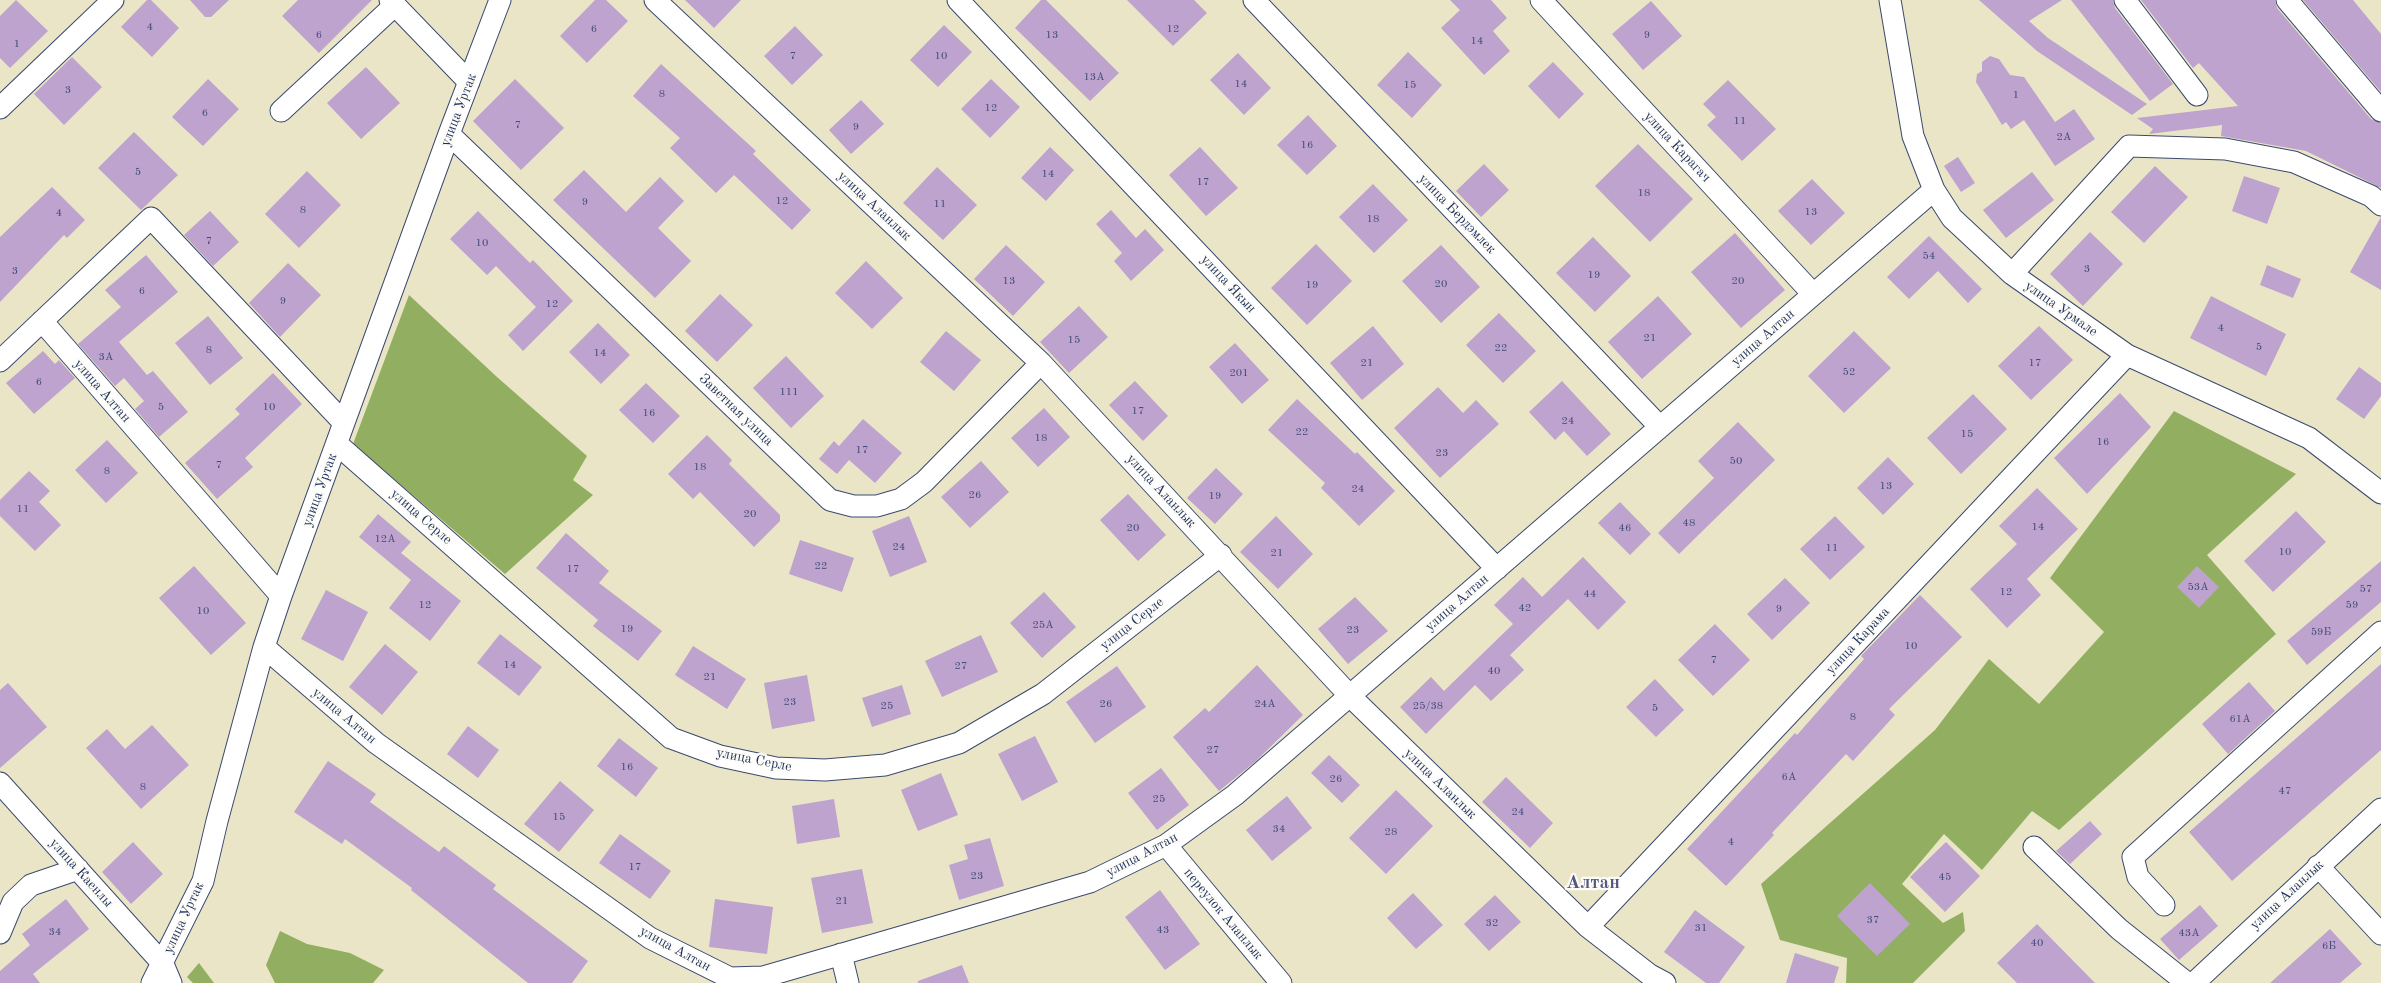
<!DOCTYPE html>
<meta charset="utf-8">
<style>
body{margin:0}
canvas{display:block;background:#eae5c6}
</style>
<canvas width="2381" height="983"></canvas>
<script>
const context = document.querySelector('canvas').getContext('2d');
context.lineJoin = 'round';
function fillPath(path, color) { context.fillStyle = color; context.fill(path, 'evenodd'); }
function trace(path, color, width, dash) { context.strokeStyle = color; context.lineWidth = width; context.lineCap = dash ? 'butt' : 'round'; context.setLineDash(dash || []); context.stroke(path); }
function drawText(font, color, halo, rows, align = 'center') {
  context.font = font + ' "Old Standard TT",serif'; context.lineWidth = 4.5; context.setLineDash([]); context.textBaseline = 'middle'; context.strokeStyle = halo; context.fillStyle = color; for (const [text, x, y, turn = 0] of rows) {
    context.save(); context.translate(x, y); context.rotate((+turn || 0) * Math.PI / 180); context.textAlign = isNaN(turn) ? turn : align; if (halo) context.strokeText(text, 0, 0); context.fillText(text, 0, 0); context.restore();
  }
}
fillPath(new Path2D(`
 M409,295L497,377L587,456L573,480L593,495L505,574L353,444Z
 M2174,411L2296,474L2207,555L2276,634L2059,830L2032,811L1982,870L1944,834L1902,884L1943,923L1963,912L1965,931L1913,983H1846L1847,958L1780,940L1761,884L1935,730L1989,659L2039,704L2104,632L2050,578Z
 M280,931L307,944L350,953L384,970L373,983H275L266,965Z
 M199,963L214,983H193L187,977Z`), '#92af61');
fillPath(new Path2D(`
 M16,0L48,31L10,68L0,58V16Z
 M147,0H151L179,28L152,57L121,27Z
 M190,0H229L211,17H205Z
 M298,0H372L319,53L282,16Z
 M595,0H606L628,21L587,63L560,36Z
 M685,0H741L714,28Z
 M1041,0H1046L1119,73L1090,101L1015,28Z
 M1127,0H1194L1207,13L1173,46Z
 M1450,0H1491L1507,18L1493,31L1510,51L1484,75L1441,28L1460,10Z
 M1979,0H2062L2029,21L2048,38L2147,104L2132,115L2037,51Z
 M2071,0H2113L2115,8L2173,84L2150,101Z
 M2141,0H2275L2277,8L2371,119L2381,123V188L2306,151L2221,136L2222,125L2149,134L2153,129L2137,118L2238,106L2199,63L2193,68Z
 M2303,0H2353L2381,34V92Z
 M1651,1L1682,36L1643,70L1612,34Z
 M944,25L972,52L938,87L910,60Z
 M795,26L823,55L792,85L764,56Z
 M1408,52L1442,85L1412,118L1377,85Z
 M1238,53L1271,88L1244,115L1210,80Z
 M1990,56L1999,59L2010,75L2024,77L2055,122L2074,109L2095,139L2055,166L2024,120L2011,129L2006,122L2002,125L1976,82L1977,74L1982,71V62Z
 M72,57L102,87L64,125L34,94Z
 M1553,62L1584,94L1559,119L1528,86Z
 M661,64L756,151L753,154L811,210L792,230L734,175L716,193L670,148L680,138L633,96Z
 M366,67L400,103L361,139L327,103Z
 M208,79L239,109L203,146L172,117Z
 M515,79L564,128L521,170L473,121Z
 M991,79L1020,107L990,138L961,109Z
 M1728,80L1776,129L1742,161L1707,125L1716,117L1703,104Z
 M861,100L884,124L851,154L829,130Z
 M1308,115L1337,146L1307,175L1277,145Z
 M134,132L178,175L141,210L98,168Z
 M1638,144L1693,199L1650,242L1595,186Z
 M1050,147L1074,170L1046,201L1021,178Z
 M1200,147L1238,188L1206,216L1169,175Z
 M1958,157L1975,183L1961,192L1944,166Z
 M1484,164L1509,190L1481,217L1456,191Z
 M2155,166L2188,197L2144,243L2111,212Z
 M937,167L977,205L943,240L903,203Z
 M584,170L626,212L660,177L684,201L658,228L691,261L655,298L553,200Z
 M307,171L341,205L299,248L265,214Z
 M2032,172L2054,200L2006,238L1983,210Z
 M2244,176L2280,188L2267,224L2232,211Z
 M1812,179L1845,213L1811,245L1778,211Z
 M1373,184L1408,220L1374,253L1339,217Z
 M52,187L85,220L67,238L64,235L0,302V237Z
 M1111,210L1136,238L1145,229L1164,250L1131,281L1114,261L1122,253L1096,224Z
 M210,211L239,242L213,266L184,235Z
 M478,211L530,263L533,260L573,301L523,351L508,335L536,307L496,266L487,275L450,239Z
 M2381,217V290L2350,272Z
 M2090,232L2123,264L2083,306L2050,274Z
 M1735,233L1785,290L1741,328L1691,272Z
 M1929,236L1982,289L1968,303L1938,271L1909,299L1887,277Z
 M1593,237L1631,276L1595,312L1556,273Z
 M1316,244L1352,281L1307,325L1271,288Z
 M1006,245L1045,282L1013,316L974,279Z
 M1441,245L1480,287L1441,323L1402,281Z
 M146,255L178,292L119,342L147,375L153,371L188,412L159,437L135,409L144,401L124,378L115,386L78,344L121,307L105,290Z
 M866,261L903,298L872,329L835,293Z
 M288,263L321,295L280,337L249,303Z
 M2267,265L2301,279L2293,298L2260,285Z
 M720,294L753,325L717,362L685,331Z
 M1658,296L1692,334L1642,379L1608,342Z
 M2211,296L2286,334L2266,376L2190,338Z
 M1079,306L1108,337L1069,373L1040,342Z
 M1499,313L1536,351L1503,383L1466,345Z
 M208,316L243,358L210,385L175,343Z
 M598,323L630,355L601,384L569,352Z
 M1373,326L1404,364L1362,400L1330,363Z
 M2039,326L2073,360L2031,400L1998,366Z
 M946,331L981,360L954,391L920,362Z
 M1854,331L1891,368L1844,413L1808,376Z
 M1235,343L1269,380L1242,404L1209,367Z
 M43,351L55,364L59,360L75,378L34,414L6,383Z
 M786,356L824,396L791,428L753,388Z
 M2359,367L2381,383V396L2364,419L2336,399Z
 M273,373L302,404L245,458L253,467L217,499L185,463L240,414L235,409Z
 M1135,381L1168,416L1143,441L1109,405Z
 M1562,381L1611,434L1587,456L1564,431L1555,440L1529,412Z
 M646,383L680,416L653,443L619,410Z
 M1438,387L1463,413L1476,400L1499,424L1440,478L1394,428Z
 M2120,393L2151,427L2087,494L2054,458Z
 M1973,394L2007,429L1961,474L1927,438Z
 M1297,399L1355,454L1357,452L1395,491L1359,526L1321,488L1325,483L1268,430Z
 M1044,408L1070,437L1038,467L1011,438Z
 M863,419L902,453L875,483L849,460L837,474L819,459L834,441L839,446Z
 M1738,422L1775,460L1679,554L1658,533L1714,478L1698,461Z
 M707,435L732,460L729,464L780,515V521L754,547L700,492L693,499L668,474Z
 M107,440L138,473L106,503L75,470Z
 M1888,457L1914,484L1883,515L1857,488Z
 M981,461L1009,492L970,528L941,497Z
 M1216,468L1243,494L1215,524L1187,498Z
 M29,471L50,491L39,502L61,525L35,551L0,516V500Z
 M2037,488L2078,529L2027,579L2041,595L2007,628L1970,589L2017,544L1999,526Z
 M1128,494L1166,535L1138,561L1100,520Z
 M1620,502L1651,534L1630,555L1598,523Z
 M2296,511L2326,542L2273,592L2244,561Z
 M378,514L411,542L401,553L461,601L430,641L389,608L411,580L359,537Z
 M909,516L927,562L890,577L872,531Z
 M1276,516L1313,554L1278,589L1240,552Z
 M1835,516L1865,547L1830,580L1800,549Z
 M566,533L609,571L599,583L662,631L638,661L593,626L598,620L536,568Z
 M800,540L854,558L842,592L789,574Z
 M1583,557L1626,602L1598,630L1568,599L1510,655L1524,670L1491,701L1475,685L1426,734L1400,707L1431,677L1444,691L1513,624L1494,605L1523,577L1542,597Z
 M2381,561V602L2307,665L2287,641Z
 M194,566L246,623L211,655L159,598Z
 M2197,566L2219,587L2199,608L2177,587Z
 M1785,578L1810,603L1772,640L1747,614Z
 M326,590L368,612L343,661L301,639Z
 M1044,592L1076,627L1042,658L1010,623Z
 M1920,595L1962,637L1889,709L1895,715L1853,761L1846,754L1772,833L1774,835L1726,886L1687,849L1795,733L1797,735L1864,659L1861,656Z
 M1355,597L1388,631L1348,664L1318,629Z
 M1715,624L1750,660L1713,696L1678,660Z
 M500,634L542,667L519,696L477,663Z
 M981,635L998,672L942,697L925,661Z
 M385,644L418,672L382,715L349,687Z
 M693,646L746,679L727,709L675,675Z
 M2381,664V750L2232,881L2189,832Z
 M1257,665L1303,715L1256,761L1219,791L1173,737L1205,708L1209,712Z
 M1117,666L1146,707L1095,743L1066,702Z
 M807,675L815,721L772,729L764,683Z
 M1655,679L1684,710L1656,737L1626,707Z
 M2249,682L2275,711L2228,754L2202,724Z
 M8,683L47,727L0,768V690Z
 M902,685L911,714L872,727L862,698Z
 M152,725L189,765L141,809L86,748L107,729L125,749Z
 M468,726L499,750L478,778L447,754Z
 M1035,736L1058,782L1022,801L998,754Z
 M619,738L658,768L636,797L597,766Z
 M1329,755L1360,785L1342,803L1311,773Z
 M328,761L376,794L370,802L439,852L444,846L496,885L493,889L588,961L572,983H528L411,890L412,888L345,839L342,844L294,812Z
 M1161,768L1189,805L1157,830L1128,793Z
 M941,773L958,815L918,831L901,790Z
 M1506,777L1553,823L1530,848L1482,802Z
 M560,781L594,810L559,852L524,824Z
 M1396,790L1433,826L1386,874L1349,838Z
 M1287,796L1312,828L1272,861L1246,830Z
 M834,799L840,837L797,844L792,806Z
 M2090,821L2102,834L2070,864L2056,851Z
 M620,834L671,871L650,899L599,863Z
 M990,838L1004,886L959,900L949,865L968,859L964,845Z
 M133,842L163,874L131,904L102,872Z
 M1946,842L1980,876L1945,912L1910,877Z
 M862,869L873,923L822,933L811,878Z
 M1870,883L1910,924L1877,956L1837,916Z
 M1160,890L1200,944L1165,970L1125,917Z
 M1413,893L1443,925L1416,949L1387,918Z
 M1495,895L1521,922L1489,951L1464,924Z
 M66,899L89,929L33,974L40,983H0V971L30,945L22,934Z
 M715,899L773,907L767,954L709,947Z
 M2200,905L2218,926L2179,960L2160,939Z
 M1695,910L1745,947L1719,983H1706L1664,952Z
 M2037,924L2095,983H2017L1997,963Z
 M2330,929L2362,964L2340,983H2270Z
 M1795,953L1839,967L1834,983H1786Z
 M962,965L969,983H918V981Z`), '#bda3cd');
const minor = new Path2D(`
 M390,0L469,82
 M655,0L1041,363L1350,696L1588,927L1650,975L1665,983
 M958,0L1497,569
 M1254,0L1660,427
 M1541,0L1813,294
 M1890,0L1913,136L1934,190L1952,218L2012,274L2127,355L2309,438L2381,493
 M2125,0L2197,95
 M2287,0L2381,111
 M0,108L113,0
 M281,111L395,5
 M449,134L830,500L853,506H877L901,499L924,482L1041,363
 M2012,274L2129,146L2225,149L2294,162L2371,196L2381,205
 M42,321L281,596
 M0,361L151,218L344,423
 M337,444L671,738L720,756L776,768L825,770L885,765L959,743L1043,694L1221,555
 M264,647L376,743L650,938L730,978L763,977L1090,882L1166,845L1235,795L1934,190
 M0,783L163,964L171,983
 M1166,845L1281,983
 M2034,847L2119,929L2187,983
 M2318,866L2381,934
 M2164,905L2138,877L2133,857L2381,632
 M1588,927L2127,355
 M0,933L13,902L31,885L78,869
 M841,954L848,983
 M152,983L203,881L217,821L264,647L281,596L449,134L500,0
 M2194,983L2381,809`);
trace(minor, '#3a4a6e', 23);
trace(minor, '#fff', 21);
drawText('11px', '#444c7a', null, [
 ["4",150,27],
 ["6",594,29],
 ["12",1173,29],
 ["6",319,35],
 ["13",1052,35],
 ["9",1647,35],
 ["14",1477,41],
 ["1",17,44],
 ["7",793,56],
 ["10",941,56],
 ["13А",1094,77],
 ["14",1241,84],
 ["15",1410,85],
 ["3",68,90],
 ["8",662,94],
 ["1",2016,95],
 ["12",991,108],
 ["6",205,113],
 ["11",1740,121],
 ["7",518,125],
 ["9",856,127],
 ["2А",2064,137],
 ["16",1307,145],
 ["5",138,172],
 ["14",1048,174],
 ["17",1203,182],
 ["18",1644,193],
 ["12",782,201],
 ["9",585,202],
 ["11",940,204],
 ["8",303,210],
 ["13",1811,212],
 ["4",59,213],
 ["18",1373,219],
 ["7",209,241],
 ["10",482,243],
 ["54",1929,256],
 ["3",2087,269],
 ["3",15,271],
 ["19",1594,275],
 ["13",1009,281],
 ["20",1738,281],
 ["20",1441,284],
 ["19",1312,285],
 ["6",142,291],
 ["9",283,301],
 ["12",552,304],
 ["4",2221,328],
 ["21",1650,338],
 ["15",1074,340],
 ["5",2259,347],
 ["22",1501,348],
 ["8",209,350],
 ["14",600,353],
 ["3А",106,357],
 ["21",1367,363],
 ["17",2035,363],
 ["52",1849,372],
 ["201",1239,373],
 ["6",39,382],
 ["111",789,392],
 ["5",161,407],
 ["10",269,407],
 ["17",1138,411],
 ["16",649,413],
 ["24",1568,421],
 ["22",1302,432],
 ["15",1967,434],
 ["18",1041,438],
 ["16",2103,442],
 ["17",862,450],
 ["23",1442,453],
 ["50",1736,461],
 ["7",219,465],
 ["18",700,467],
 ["8",107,471],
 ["13",1886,486],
 ["24",1358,489],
 ["26",975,495],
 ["19",1215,496],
 ["11",23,509],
 ["20",750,514],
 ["48",1689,523],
 ["14",2038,527],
 ["20",1133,528],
 ["46",1625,528],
 ["12А",385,539],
 ["24",899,547],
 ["11",1832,548],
 ["10",2285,552],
 ["21",1277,553],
 ["22",821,566],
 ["17",573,569],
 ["53А",2198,587],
 ["57",2366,589],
 ["12",2006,592],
 ["44",1590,594],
 ["12",425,605],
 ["59",2352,605],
 ["42",1525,608],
 ["9",1779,609],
 ["10",203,611],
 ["25А",1043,625],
 ["19",627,629],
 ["23",1353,630],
 ["59Б",2321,632],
 ["10",1911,646],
 ["7",1714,660],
 ["14",510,665],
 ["27",961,666],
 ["40",1494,671],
 ["21",710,677],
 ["23",790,702],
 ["26",1106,704],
 ["24А",1265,704],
 ["25",887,706],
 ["25/38",1428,706],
 ["5",1655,708],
 ["8",1853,717],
 ["61А",2240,719],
 ["27",1213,750],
 ["16",627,767],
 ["6А",1789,777],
 ["26",1336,779],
 ["8",143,787],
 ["47",2285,791],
 ["25",1159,799],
 ["24",1518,812],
 ["15",559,817],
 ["34",1279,829],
 ["28",1391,832],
 ["4",1731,842],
 ["17",635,867],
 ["23",977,876],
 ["45",1945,877],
 ["21",842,901],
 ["37",1873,920],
 ["32",1492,923],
 ["31",1701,928],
 ["43",1163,930],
 ["34",55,932],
 ["43А",2189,933],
 ["40",2037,943],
 ["6Б",2329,946]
]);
drawText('14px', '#1b2f5e', '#fdfcf7', [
 ["улица Уртак",459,110,-69],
 ["улица Карагач",1677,147,47],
 ["улица Аланлык",874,206,43],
 ["улица Бердэмлек",1457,214,46],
 ["улица Якын",1228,284,47],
 ["улица Урмале",2061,309,35],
 ["улица Алтан",1763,338,-41],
 ["улица Алтан",102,391,49],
 ["Заветная улица",736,410,44],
 ["улица Уртак",320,490,-70],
 ["улица Аланлык",1161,491,47],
 ["улица Серле",421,517,41],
 ["улица Алтан",1457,603,-41],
 ["улица Серле",1132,624,-38],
 ["улица Карама",1858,641,-47],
 ["улица Алтан",344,716,40],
 ["улица Серле",754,760,11],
 ["улица Аланлык",1440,784,44],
 ["улица Алтан",1142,855,-28],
 ["улица Каенлы",81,873,48],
 ["улица Аланлык",2287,895,-43],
 ["переулок Аланлык",1223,914,50],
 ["улица Уртак",184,918,-65],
 ["улица Алтан",675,949,29]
]);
drawText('bold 19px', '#545885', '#fdfcf7', [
 ["Алтан",1593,883]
]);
</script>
